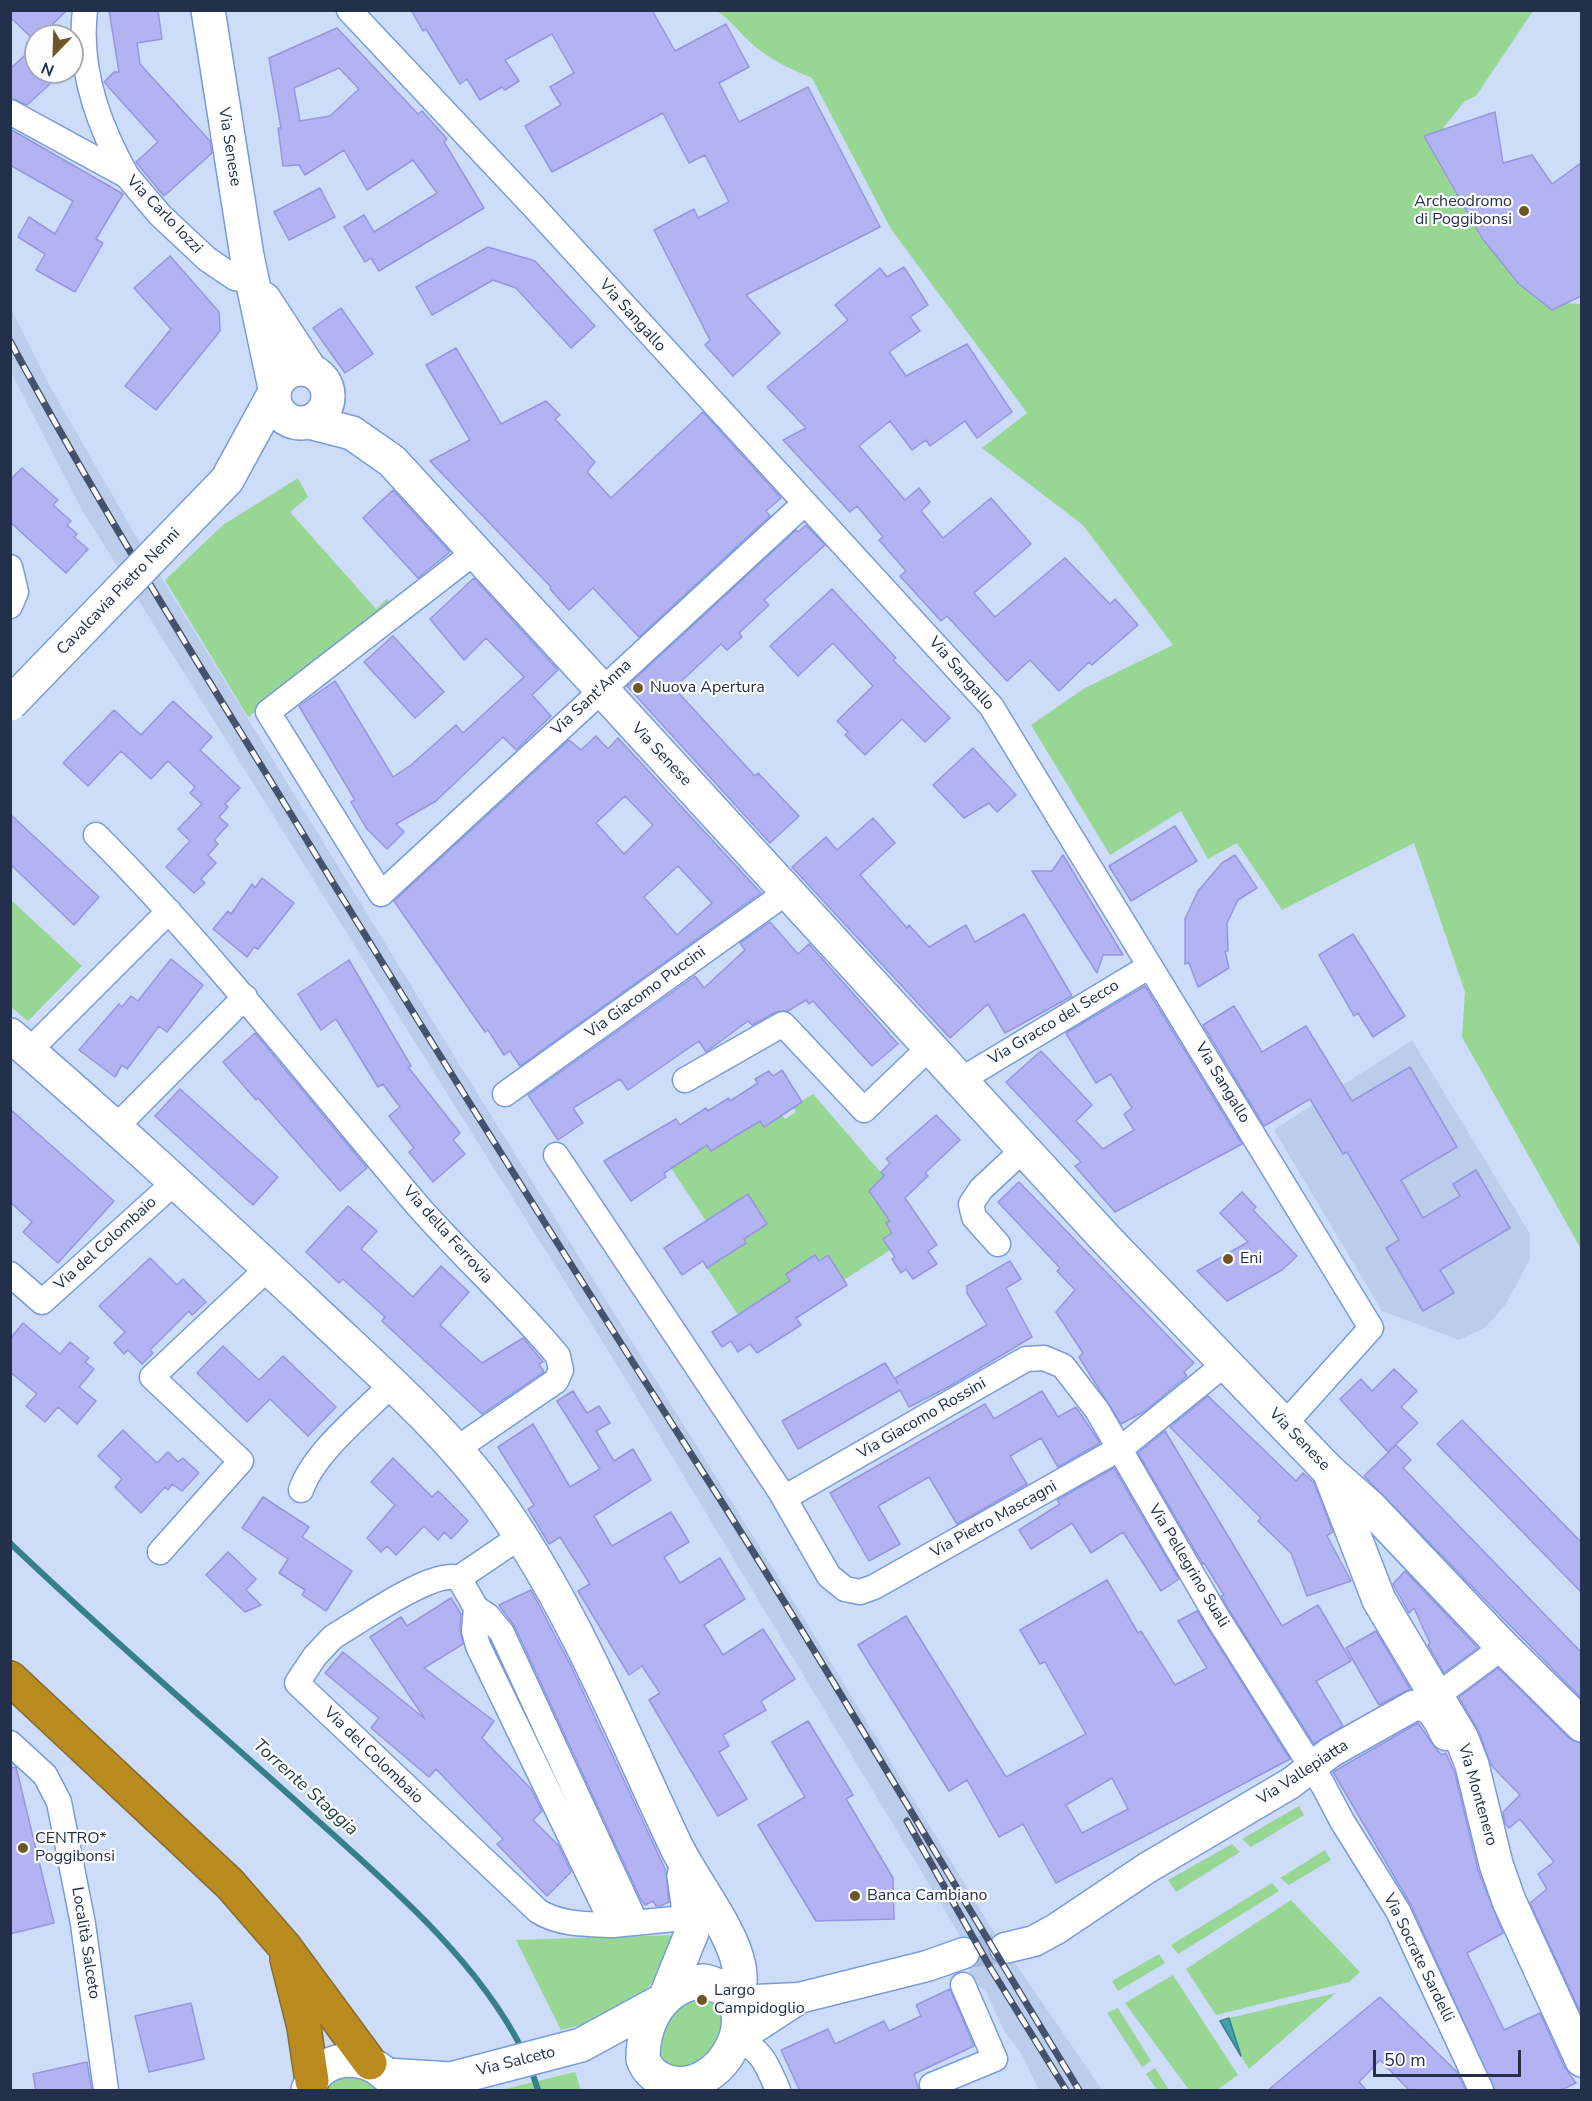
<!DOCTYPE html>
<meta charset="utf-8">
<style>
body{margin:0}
#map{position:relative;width:1592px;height:2101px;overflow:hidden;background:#cddcf9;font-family:"Nunito Sans",sans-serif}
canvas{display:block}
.frame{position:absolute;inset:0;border:12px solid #22304b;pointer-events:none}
.north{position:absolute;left:24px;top:24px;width:60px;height:60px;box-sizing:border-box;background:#fdfdfd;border:2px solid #a5abb6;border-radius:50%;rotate:203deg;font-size:16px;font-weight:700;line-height:24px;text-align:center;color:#22304b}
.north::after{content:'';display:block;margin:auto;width:21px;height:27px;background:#6e5626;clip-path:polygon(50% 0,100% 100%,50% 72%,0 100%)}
.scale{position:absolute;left:1373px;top:2050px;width:148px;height:27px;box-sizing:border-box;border:3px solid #22304b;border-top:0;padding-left:8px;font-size:18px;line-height:21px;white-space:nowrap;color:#22304b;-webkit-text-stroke:4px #fdfdfd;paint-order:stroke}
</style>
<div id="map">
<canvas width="1592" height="2101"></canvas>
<div class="frame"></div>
<div class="north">N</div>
<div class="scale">50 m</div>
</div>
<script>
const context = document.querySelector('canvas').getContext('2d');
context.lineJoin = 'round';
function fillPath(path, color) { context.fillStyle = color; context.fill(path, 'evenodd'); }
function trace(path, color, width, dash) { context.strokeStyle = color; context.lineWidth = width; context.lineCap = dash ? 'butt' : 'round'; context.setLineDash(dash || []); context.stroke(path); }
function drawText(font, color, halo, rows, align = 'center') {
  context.font = font + ' "Nunito Sans",sans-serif'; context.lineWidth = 4.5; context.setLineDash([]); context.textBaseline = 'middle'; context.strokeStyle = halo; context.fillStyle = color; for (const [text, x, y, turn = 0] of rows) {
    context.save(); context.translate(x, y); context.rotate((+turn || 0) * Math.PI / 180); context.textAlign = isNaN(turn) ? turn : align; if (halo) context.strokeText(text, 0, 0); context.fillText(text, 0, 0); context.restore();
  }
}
fillPath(new Path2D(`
 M10,307L48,383L133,531L456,1059L810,1628L992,1929L1102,2090H1039L1021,2053L1004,2031L986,1992L972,1980L959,1934L614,1360L82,510L11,372Z
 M1412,1040L1530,1234V1259L1506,1304L1486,1327L1459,1340L1382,1311L1274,1130Z`), '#bccceb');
fillPath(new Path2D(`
 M717,11H1533L1476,96L1465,101L1443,128L1520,262L1563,303L1581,304V1249L1462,1037L1465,992L1414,843L1282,910L1237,843L1208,859L1181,811L1110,855L1031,725L1085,688L1173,645L1083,525L982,448L1027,413L891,229L812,78C790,69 769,59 751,43C739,32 731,20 717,11Z
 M298,478L308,497L290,512L376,609L387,599L395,608L248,717L165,580L223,525Z
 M11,900L82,966L28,1021L11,1007Z
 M813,1094L884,1176L869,1191L890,1221L886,1223L892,1233L890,1250L844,1280L827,1256L819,1261L815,1255L786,1274L792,1283L738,1315L707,1268L717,1262L714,1258L733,1246L736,1250L746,1243L744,1239L767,1224L748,1194L706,1221L669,1165L706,1143L711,1151L722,1144L727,1134L731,1140L740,1134L738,1131L759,1119L764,1127L774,1121L779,1111L785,1119L796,1112L793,1107Z
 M1299,1806L1304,1815L1251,1847L1242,1839Z
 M1232,1844L1240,1852L1176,1892L1168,1880Z
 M1325,1850L1331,1860L1289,1885L1280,1878Z
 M1272,1883L1279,1891L1178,1954L1171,1945Z
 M1291,1900L1360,1972L1349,1982L1216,2015L1186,1969Z
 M679,1935C671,1949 664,1967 654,1980C633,2008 594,2023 561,2030L516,1940Z
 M1159,1954L1165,1963L1118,1991L1112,1981Z
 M1173,1975L1238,2075L1217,2090H1189L1125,2003Z
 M712,1993L728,2027L699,2068L659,2067L654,2030L667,2010Z
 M1336,1993L1249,2069L1241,2056L1229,2018Z
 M1118,2008L1151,2061L1142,2067L1107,2013Z
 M1155,2068L1169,2090H1157L1146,2074Z
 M575,2072L581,2090H501Z
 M353,2075L373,2083L378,2090H322L332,2081Z`), '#97d693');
const water = new Path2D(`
 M1229,2018L1241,2056L1220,2021Z`);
fillPath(water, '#42a1aa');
trace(water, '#387f8e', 1.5);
trace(new Path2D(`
 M10,1543C106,1635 208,1722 307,1811C383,1880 475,1956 522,2049
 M531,2069L538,2090`), '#387f8e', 6);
const building = new Path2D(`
 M10,10H67L41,36H36L35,41L10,17Z
 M109,10H158L162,39L137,43L140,64L210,141L212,153L164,196L136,162L158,142L104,82L114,72H119Z
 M411,10H652L675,51L726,24L749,67L719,83L739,122L808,87L880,227L746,295L780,333L733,376L705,345L710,340L654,230L694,209L698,218L729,202L705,155L689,163L663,113L552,172L525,126L561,105L550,87L574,73L552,34L505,60L519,81L505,90L502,87L480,100L467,79L460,84L426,29L423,31Z
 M337,28L418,114L422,111L447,139L444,142L484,208L379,271L371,258L365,262L344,227L364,215L374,232L437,193L413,160L367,190L344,150L305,175L299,165L283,166L278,128H281L269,58ZM339,68L359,89L330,116L300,121L294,88Z
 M36,45V72H63L27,105L10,98V69Z
 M1495,112L1503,163L1532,155L1552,184L1581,163V296L1552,310L1519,284L1482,238L1424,136Z
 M10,129L123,194L96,239L103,243L75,292L36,270L45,254L18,237L29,217L55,234L73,201L10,165Z
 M320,188L335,217L289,240L274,212Z
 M488,247L535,261L595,326L571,348L516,288L493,280L432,315L416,287Z
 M170,256L219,312L220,331L156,410L125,386L171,329L134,288Z
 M904,267L928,305L910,317L920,331L889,352L906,376L967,344L1012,412L977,438L965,421L930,446L926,440L912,450L890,421L859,446L905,500L919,488L930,502L921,511L943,538L991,498L1031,544L974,593L995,617L1065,558L1110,604L1115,599L1138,625L1092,665L1089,662L1059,691L1030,660L1007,681L947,616L941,621L900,576L906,571L879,540L883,537L857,506L850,512L783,440L806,428L767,387L848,320L835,305L880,268L887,277Z
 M341,308L373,354L345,373L313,328Z
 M456,348L501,424L546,401L560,415L555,419L595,462L587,472L611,498L703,412L781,498L766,511L770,516L639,637L593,588L569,610L550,589L551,587L430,461L470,440L426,365Z
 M22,468L58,500L53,505L71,521L67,525L77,534L74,537L88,549L66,573L10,522V480Z
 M393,490L450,552L418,578L363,518Z
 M806,525L825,545L764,600L769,605L739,633L742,637L727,650L721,644L674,688L755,776L758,773L799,816L770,843L627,686L796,530L798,532Z
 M474,578L558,670L532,695L551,716L516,750L503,737L436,801L396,824L404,832L387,849L366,828L351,802L355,800L299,706L335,681L393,777L411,765L456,725L463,733L524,677L486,638L464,660L430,619Z
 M832,589L896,658L893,660L950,718L925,742L902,719L865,755L845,735L848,732L837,721L873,686L833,643L798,676L770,646Z
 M393,636L444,692L415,718L364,662Z
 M173,701L212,737L200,750L240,788L225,804L228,807L219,817L228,825L214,840L218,844L208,855L216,863L201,879L205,883L194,893L166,867L190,841L178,829L202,804L190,793L195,787L168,761L151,779L121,751L88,786L63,763L114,710L141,735Z
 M596,736L608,749L618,738L761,893L520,1066L510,1051L504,1055L488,1030L485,1032L394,901L569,740L581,750ZM625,796L653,825L624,854L596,823ZM678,866L712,903L677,935L644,897Z
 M973,748L1016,795L997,812L989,803L964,818L933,785Z
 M10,814L99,897L74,925L10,864Z
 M873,818L895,843L860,875L907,928L909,925L929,947L966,925L975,942L1024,914L1072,996L1005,1033L988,1004L950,1038L792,867L826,837L837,850Z
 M1175,826L1197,861L1131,901L1109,866Z
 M1063,855L1123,955H1103L1097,973L1032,871H1052Z
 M1235,855L1257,888L1238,900L1227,923L1228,951H1225L1229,968L1198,987L1189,963L1185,964V919L1198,891L1222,863Z
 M262,878L294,903L258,949L254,947L247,957L213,929L228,911L231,914L252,884L255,888Z
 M770,922L798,954L809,944L898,1044L872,1066L813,1001L809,1004L806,1000L788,1011L776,1012L752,1025L748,1021L706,1052L699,1041L628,1090L620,1079L573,1108L583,1123L558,1140L528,1095L695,976L704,988L745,950L740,943Z
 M1353,934L1405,1016L1373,1037L1358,1013L1354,1016L1319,955Z
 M171,959L203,985L167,1032L159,1026L127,1069L122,1065L115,1077L79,1050L119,1004L122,1007L131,996L138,1001Z
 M349,960L411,1066L408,1067L460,1133L453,1140L465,1154L433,1182L409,1152L414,1148L389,1116L400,1107L383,1084L378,1087L336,1019L321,1030L298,994Z
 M1145,986L1242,1144L1115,1212L1075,1166L1081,1162L1006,1082L1041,1051L1092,1105L1076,1121L1103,1149L1134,1130L1124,1114L1132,1108L1111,1074L1096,1083L1066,1033Z
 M1234,1006L1262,1052L1306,1026L1352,1101L1410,1067L1457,1147L1401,1180L1423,1218L1460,1196L1453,1184L1476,1170L1510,1228L1440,1270L1454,1293L1423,1311L1386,1248L1399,1240L1347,1152L1343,1154L1310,1099L1264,1126L1203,1025Z
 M255,1033L367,1168L340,1191L258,1098L256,1100L223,1062Z
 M782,1070L802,1102L764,1127L760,1121L711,1151L707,1145L664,1173L666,1177L631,1201L604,1161L676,1119L680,1125L706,1108L708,1111L729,1098L730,1101L758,1083L755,1079L769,1071L773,1076Z
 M180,1089L278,1177L253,1205L155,1116Z
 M10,1109L114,1201L58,1263L23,1232L32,1222L10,1202Z
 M936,1115L960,1140L925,1173L928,1176L905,1198L937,1245L928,1251L937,1264L913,1279L906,1269L901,1273L892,1259L895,1257L883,1239L892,1233L886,1223L890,1221L869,1191L884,1176L881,1172L890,1163L886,1159Z
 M1019,1182L1194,1363L1184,1372L1187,1376L1145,1411L1121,1424L1079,1357L1083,1353L1056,1312L1075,1290L1057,1271L1060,1268L998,1202Z
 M1242,1192L1256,1207L1253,1210L1297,1256L1282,1270L1227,1301L1197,1271L1248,1242L1220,1213Z
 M748,1194L767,1224L744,1239L746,1243L707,1268L703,1261L682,1275L664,1248Z
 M348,1206L377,1231L361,1249L413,1297L441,1266L469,1292L440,1325L482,1363L523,1338L543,1362L539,1364L544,1372L482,1414L382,1321L385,1317L343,1279L339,1283L306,1252Z
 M815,1255L819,1261L828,1255L847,1285L796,1318L801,1325L757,1353L750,1344L738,1352L731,1341L722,1347L712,1332L790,1281L786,1274Z
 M150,1258L177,1285L183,1279L206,1302L192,1315L189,1311L150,1350L153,1353L142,1364L128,1350L124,1354L114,1343L125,1332L99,1306Z
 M1010,1261L1021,1279L1006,1288L1032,1337L950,1386L909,1407L900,1390L798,1449L782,1421L885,1363L898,1384L895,1378L987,1325L967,1293V1286Z
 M23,1323L60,1354L70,1342L89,1358L85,1362L94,1369L79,1387L96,1401L77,1424L58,1407L45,1422L26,1406L37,1394L10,1372V1339Z
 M223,1346L259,1380L283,1356L336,1407L308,1436L270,1399L247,1422L197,1373Z
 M1394,1369L1417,1391L1401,1407L1418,1423L1388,1452L1340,1399L1361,1379L1372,1391Z
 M573,1391L587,1413L599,1406L610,1423L596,1431L614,1461L633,1449L651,1480L594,1516L612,1546L671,1512L689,1542L664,1557L680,1583L720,1558L745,1599L704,1625L723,1655L763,1629L795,1679L761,1701L766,1710L723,1735L729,1746L719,1752L747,1799L718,1816L649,1700L660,1693L642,1666L629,1675L578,1591L590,1584L560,1537L549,1544L528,1509L534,1505L498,1447L533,1424L570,1487L600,1469L557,1401Z
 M1042,1391L1058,1417L1076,1407L1100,1443L1058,1467L1041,1438L1010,1456L1027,1484L957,1524L929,1477L878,1506L900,1544L869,1561L830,1493L985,1404L994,1419Z
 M1208,1396L1296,1481L1303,1473L1314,1483L1333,1532L1327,1536L1351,1581L1307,1596L1291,1553L1258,1521L1261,1518L1170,1427Z
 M1462,1420L1581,1542V1592L1437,1444Z
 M123,1430L157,1463L168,1452L178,1462L183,1458L199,1473L182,1491L172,1484L168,1490L165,1487L141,1513L115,1487L122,1479L98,1456Z
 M1165,1431L1282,1626L1318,1605L1351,1661L1316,1681L1343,1726L1314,1744L1229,1610L1221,1596L1224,1595L1204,1563L1203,1564L1138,1453Z
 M1396,1445L1411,1460L1403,1468L1581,1652V1698L1364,1476Z
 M393,1458L432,1497L438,1491L468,1521L451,1539L444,1532L438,1540L424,1526L396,1555L387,1546L381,1552L367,1538L395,1505L371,1482Z
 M1114,1468L1179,1579L1161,1591L1123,1532L1091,1553L1072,1523L1031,1549L1019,1530L1060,1504L1057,1500Z
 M263,1497L309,1527L302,1537L352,1571L326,1611L302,1595L305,1590L279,1573L288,1559L242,1528Z
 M228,1552L256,1579L246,1590L261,1605L245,1612L206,1575Z
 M1405,1571L1478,1648L1444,1673L1428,1645L1430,1643L1414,1608L1409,1613L1393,1584Z
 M1107,1580L1138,1633L1141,1631L1175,1685L1207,1668L1178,1621L1197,1611L1290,1759L1056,1883L1023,1824L999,1837L967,1780L949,1791L858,1645L906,1616L1006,1777L1086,1734L1045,1662L1040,1664L1020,1630ZM1112,1778L1128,1809L1082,1833L1066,1805Z
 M531,1590L571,1666L666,1871L669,1902L660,1906H656L653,1901L645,1905L640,1898L515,1627L499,1605Z
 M451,1598L461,1614L460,1630L463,1644L424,1668L494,1721L482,1738L531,1789L542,1811L533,1820L559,1846L571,1872L547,1896L497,1844L503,1839L436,1769L429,1777L371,1728L379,1718L325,1673L343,1652L425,1719L370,1637L401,1617L407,1626Z
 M1376,1631L1410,1689L1379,1705L1346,1648Z
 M1498,1668L1569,1738L1581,1743V2014L1530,1903L1547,1889L1538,1874L1554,1862L1520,1819L1509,1828L1505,1823L1503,1812L1520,1795L1491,1765L1479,1732L1459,1697Z
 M808,1721L853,1795L846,1799L893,1878L894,1919L816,1921L758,1825L805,1797L772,1742Z
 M1418,1723L1436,1749L1442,1755L1446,1753L1455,1774L1478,1870L1503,1933L1467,1953L1504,2030L1540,2013L1565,2068L1576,2083L1559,2091H1495L1411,1905L1333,1772Z
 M16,1767L54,1923L10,1934V1768Z
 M950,1989L974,2046L914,2074L919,2091H800L781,2050L828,2029L835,2044L884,2021L889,2031L921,2016L916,2005Z
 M1380,1997L1457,2072L1466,2091H1410L1380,2060L1359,2082L1367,2091H1267Z
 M191,2003L204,2059L149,2072L135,2016Z
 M87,2062L92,2091H36L33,2074Z`);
fillPath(building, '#b2b3f2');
trace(building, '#9696df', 1.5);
trace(new Path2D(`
 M964,1953L1005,1948`), '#abbad6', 30, [30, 15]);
const minor = new Path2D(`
 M85,10C78,68 99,127 127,176
 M349,10L536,209L991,706L1371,1328L1284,1425
 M10,112L127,176L160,215L207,259L235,278L253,282
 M475,552L268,712L381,894L805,503
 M10,567L16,592L10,606
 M96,835C212,951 311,1081 418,1206C463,1257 514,1303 558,1356L561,1370L556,1381L455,1450
 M29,1051L169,911
 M685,1080L783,1024L864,1110L929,1048
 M959,1081L1150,966
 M505,1094L787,892
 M115,1128L245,997
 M556,1155L780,1491L829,1576L845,1589L860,1592L874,1587L1124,1446L1225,1364
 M998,1244L974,1217L971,1204L981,1189L1023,1150
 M10,1274L42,1302L175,1182
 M301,1490C314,1452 363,1414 391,1385
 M784,1498L1026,1359L1044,1358L1063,1366L1097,1410L1217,1617L1323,1785L1342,1821L1398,1911L1481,2090
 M160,1552L241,1461L152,1377L268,1268
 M459,1578L521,1536
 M476,1608L474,1631L478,1646L613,1925
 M1438,1695L1503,1647
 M10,1743L45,1775L59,1802L83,1924L106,2090
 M636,1923L502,1633L488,1616L476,1608L459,1578C432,1569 359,1622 333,1637L315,1656L297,1683L538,1911C560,1925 587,1924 613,1925L705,1916
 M737,2039C762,2049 768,2067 778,2090
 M934,2090L932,2085L995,2059L963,1985`);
const tertiary = new Path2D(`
 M1005,1948L1034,1941L1056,1929L1147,1868L1291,1783L1331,1752L1413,1706C1431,1701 1439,1721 1446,1735
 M734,2001L799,1998L927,1966L964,1953
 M737,2039L797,2000`);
const secondary = new Path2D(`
 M208,10L247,256L275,388
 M264,299L311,371
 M274 396a27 27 0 1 1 54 0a27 27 0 1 1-54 0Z
 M309,422L352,433L392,461L1106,1239L1329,1471L1371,1508L1503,1647L1582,1725
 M227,480L274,394
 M10,1035C111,1121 208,1212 305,1302C370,1364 442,1425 495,1498C571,1604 620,1727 675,1844C692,1881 740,1938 740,1977C741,1985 737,1994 734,2001
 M1331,1476L1379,1600L1462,1739L1472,1765L1496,1864L1509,1901L1582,2060
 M704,1981C774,1996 725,2101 665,2081C654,2077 647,2070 643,2059C643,2020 663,1985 704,1981Z
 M666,1996L692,1932L684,1876
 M386,2075L451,2079L581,2045L660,2002
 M308,2090C319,2055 363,2052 386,2075`);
const motorway = new Path2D(`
 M10,1678L230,1884L284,1946L370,2063
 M287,1959L304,2027L312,2081`);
trace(minor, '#799bdd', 27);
trace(tertiary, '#799bdd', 33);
trace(secondary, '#799bdd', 36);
trace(motorway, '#856c2f', 36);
trace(minor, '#fff', 24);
trace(tertiary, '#fff', 30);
trace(secondary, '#fff', 33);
trace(motorway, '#ba8c20', 33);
const rail = new Path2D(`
 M10,341C93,495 186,644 278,793C414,1016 553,1237 693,1457C827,1665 950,1880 1079,2090
 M907,1821L991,1969L1066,2090`);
trace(rail, '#44526d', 7);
trace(rail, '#fdfdfd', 4.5, [14]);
const secondaryBridge = new Path2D(`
 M10,704L227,480`);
trace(secondaryBridge, '#799bdd', 36, []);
trace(secondaryBridge, '#fff', 33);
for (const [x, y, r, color] of [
 [1524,211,6,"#6e5626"],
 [638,688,6,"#6e5626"],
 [1228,1259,6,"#6e5626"],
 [23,1848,6,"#6e5626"],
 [855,1896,6,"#6e5626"],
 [702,2000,6,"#6e5626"]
]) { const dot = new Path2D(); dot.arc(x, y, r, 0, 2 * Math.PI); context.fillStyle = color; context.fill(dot); trace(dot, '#fdfdfd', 2); }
drawText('16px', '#22304b', '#fdfdfd', [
 ["Via Senese",229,147,81],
 ["Via Carlo Iozzi",164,215,46],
 ["Via Sangallo",632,316,48],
 ["Cavalcavia Pietro Nenni",119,592,-46],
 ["Via Sangallo",961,674,49],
 ["Via Sant'Anna",592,698,-43],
 ["Via Senese",661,755,47],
 ["Via Giacomo Puccini",646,993,-36],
 ["Via Gracco del Secco",1054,1023,-31],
 ["Via Sangallo",1222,1083,59],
 ["Via della Ferrovia",447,1235,48],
 ["Via del Colombaio",106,1244,-42],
 ["Via Giacomo Rossini",922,1419,-30],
 ["Via Senese",1299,1440,46],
 ["Via Pietro Mascagni",994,1520,-29],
 ["Via Pellegrino Suali",1188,1566,59],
 ["Via del Colombaio",373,1756,44],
 ["Via Vallepiatta",1303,1773,-33],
 ["Via Montenero",1477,1795,74],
 ["Località Salceto",85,1943,81],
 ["Via Socrate Sardelli",1418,1958,64],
 ["Via Salceto",516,2062,-14]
]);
drawText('16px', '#22304b', '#fdfdfd', [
 ["Archeodromo",1512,202,"right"],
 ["di Poggibonsi",1512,220,"right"],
 ["Nuova Apertura",650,688],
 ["Eni",1240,1259],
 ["CENTRO*",35,1839],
 ["Poggibonsi",35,1857],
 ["Banca Cambiano",867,1896],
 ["Largo",714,1991],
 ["Campidoglio",714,2009]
], 'left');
drawText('italic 18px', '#1f3d3f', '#fdfdfd', [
 ["Torrente Staggia",305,1788,42]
]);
</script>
